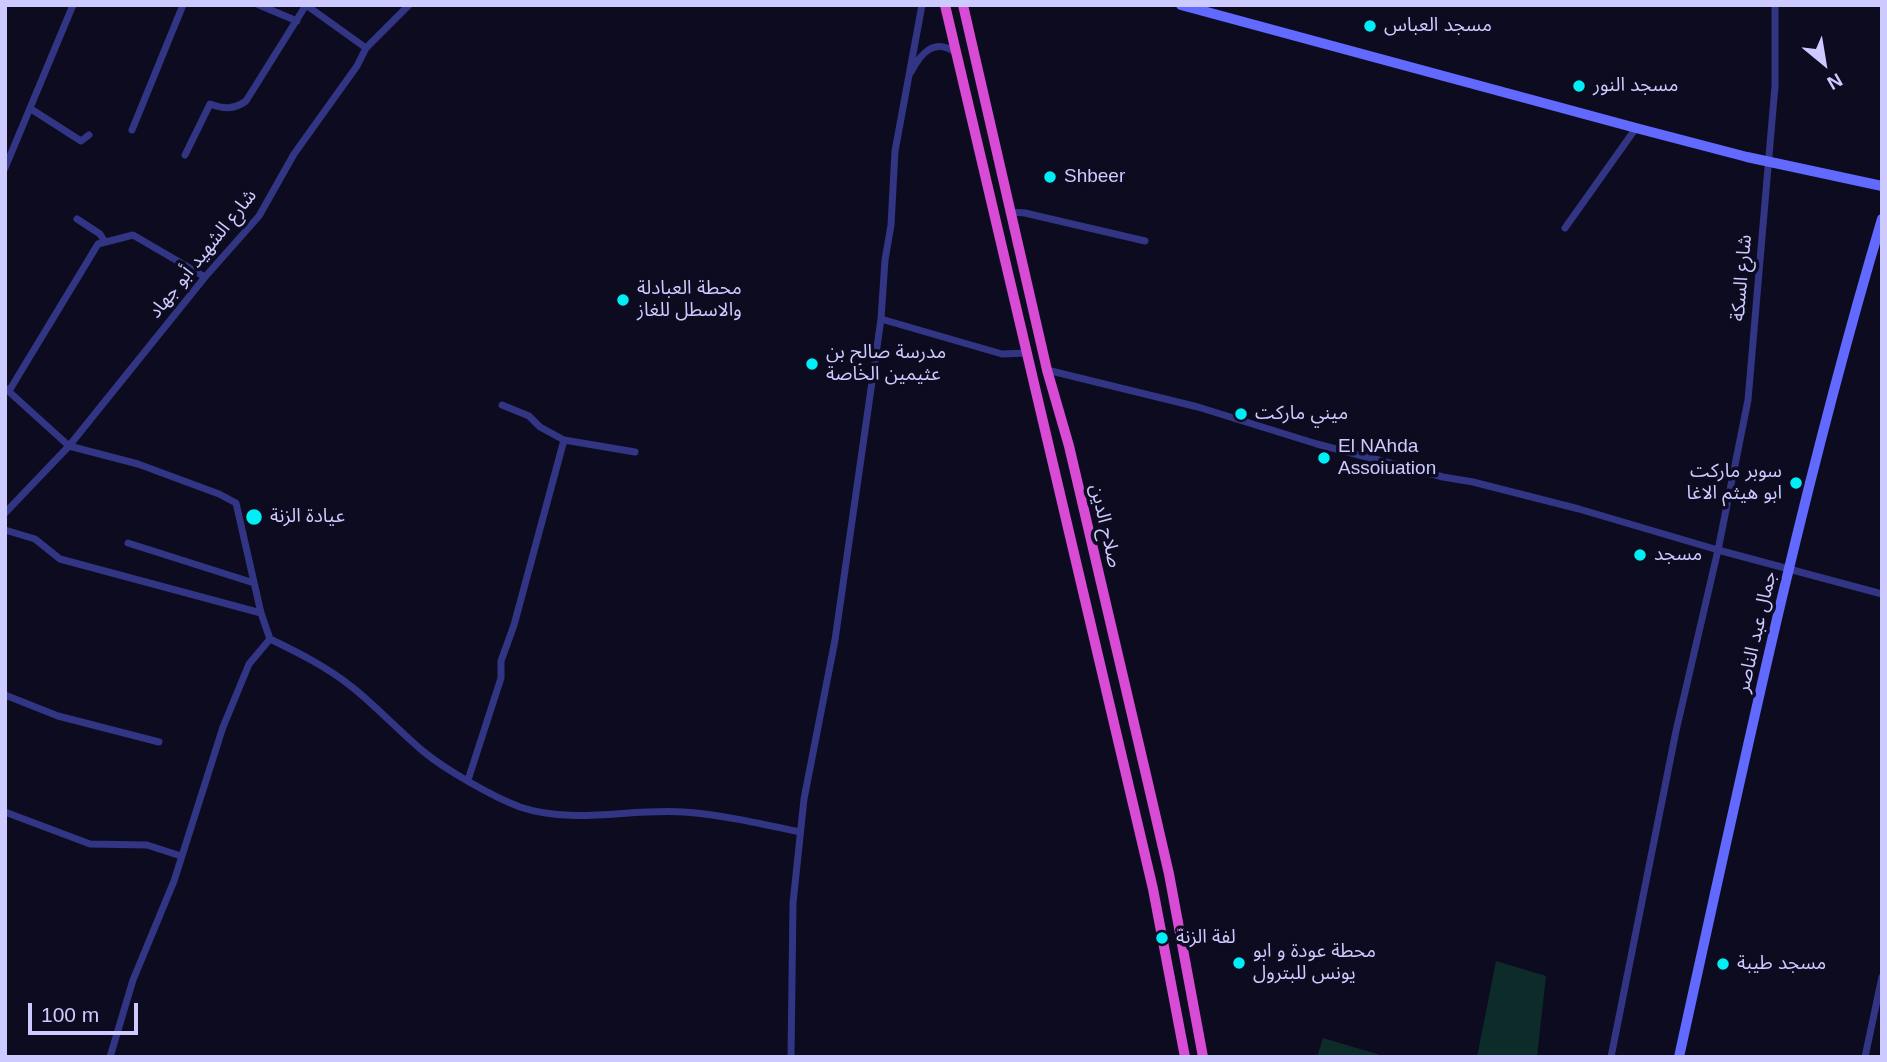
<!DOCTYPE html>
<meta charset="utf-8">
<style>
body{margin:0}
#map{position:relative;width:1887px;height:1062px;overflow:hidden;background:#0d0b20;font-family:Helvetica,sans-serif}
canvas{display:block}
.frame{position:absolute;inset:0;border:7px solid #cdcaff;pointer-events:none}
.north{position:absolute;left:1789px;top:28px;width:70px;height:70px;-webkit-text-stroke:5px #0d0b20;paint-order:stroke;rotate:150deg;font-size:19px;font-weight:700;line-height:28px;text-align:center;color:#cdcaff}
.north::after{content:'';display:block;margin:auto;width:24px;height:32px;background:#cdcaff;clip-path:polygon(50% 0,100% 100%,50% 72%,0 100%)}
.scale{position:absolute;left:28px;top:1003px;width:110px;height:32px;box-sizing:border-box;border:4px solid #cdcaff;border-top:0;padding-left:9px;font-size:21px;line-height:24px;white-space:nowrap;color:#cdcaff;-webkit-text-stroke:5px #0d0b20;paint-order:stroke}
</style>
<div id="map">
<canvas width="1887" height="1062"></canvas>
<div class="frame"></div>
<div class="north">N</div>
<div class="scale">100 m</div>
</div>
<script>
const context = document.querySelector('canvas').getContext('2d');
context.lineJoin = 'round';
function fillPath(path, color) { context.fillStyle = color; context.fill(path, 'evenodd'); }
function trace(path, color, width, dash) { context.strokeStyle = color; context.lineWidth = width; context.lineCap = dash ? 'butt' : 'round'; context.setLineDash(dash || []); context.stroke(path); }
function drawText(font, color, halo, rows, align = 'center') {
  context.font = font + ' Helvetica,"Noto Sans Arabic",sans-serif'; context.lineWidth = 7; context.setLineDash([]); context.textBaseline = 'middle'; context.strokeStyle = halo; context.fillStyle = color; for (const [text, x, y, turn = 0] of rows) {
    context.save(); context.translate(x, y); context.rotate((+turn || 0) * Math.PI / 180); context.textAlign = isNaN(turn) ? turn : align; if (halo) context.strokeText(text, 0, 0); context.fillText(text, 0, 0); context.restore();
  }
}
fillPath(new Path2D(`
 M1496,961L1546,976L1537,1057H1477Z
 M1323,1038L1387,1057H1317Z`), '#0d2b28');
trace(new Path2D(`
 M259,5L297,21
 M306,5L366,48
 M911,72C921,53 934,38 955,52
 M31,109L81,141L89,135
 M132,130L183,5
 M185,155L210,104C224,109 233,110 246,101L306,5
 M5,168L73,5
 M1010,212L1025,213L1145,241
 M77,219L100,234L105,242
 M1565,228L1636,128
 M881,319L1002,354L1027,353
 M1047,370L1198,407L1317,444L1443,477L1473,482L1579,509L1718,550L1882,594
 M5,388L69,446L138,464L219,494L236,503L261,613L270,639C299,653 327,667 352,687C377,707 399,731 424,752C446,770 493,797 520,807C573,825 630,808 684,812C723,815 762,824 800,832
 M9,391L98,244L133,235L205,277
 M502,405L529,416L540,427L564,440L635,452
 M5,513L69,446L205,277L259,216L294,154L357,66L366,48L409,5
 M5,530L35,539L60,559L261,613
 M128,543L254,583
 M5,695L58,716L159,742
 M468,780L501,678V661L514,625L564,440
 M5,812L90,844L147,845L181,856
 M110,1057L133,980L174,881L223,727L249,664L270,639
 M791,1057L793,903L804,799L835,640L881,319L885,260L891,225L895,151L922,5
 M1611,1057L1676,731L1718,550L1748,400L1775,86V5
 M1865,1057L1882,977`), '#323484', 7);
trace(new Path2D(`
 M1181,5L1636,128L1747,157L1882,186
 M1679,1057C1741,776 1800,494 1882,219`), '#6169ff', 10);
trace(new Path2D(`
 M945,5L1153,889L1185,1057
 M963,5L1047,370L1069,446L1147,779L1169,874L1203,1057`), '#d84bd5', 10);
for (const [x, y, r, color] of [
 [1370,26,7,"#00eef5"],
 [1579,86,7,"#00eef5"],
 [1050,177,7,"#00eef5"],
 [623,300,7,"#00eef5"],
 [812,364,7,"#00eef5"],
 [1241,414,7,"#00eef5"],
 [1324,458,7,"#00eef5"],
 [1796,483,7,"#00eef5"],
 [254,517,9,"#00eef5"],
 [1640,555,7,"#00eef5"],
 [1162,938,7,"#00eef5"],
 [1239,963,7,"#00eef5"],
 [1723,964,7,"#00eef5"]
]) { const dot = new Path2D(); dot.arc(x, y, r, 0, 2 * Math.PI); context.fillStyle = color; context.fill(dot); trace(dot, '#0d0b20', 2.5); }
drawText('19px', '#cdcaff', '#0d0b20', [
 ["مسجد العباس",1384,26],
 ["مسجد النور",1593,86],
 ["Shbeer",1064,177],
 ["محطة العبادلة",637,289],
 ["والاسطل للغاز",637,311],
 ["مدرسة صالح بن",826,353],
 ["عثيمين الخاصة",826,375],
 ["ميني ماركت",1255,414],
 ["El NAhda",1338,447],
 ["Assoiuation",1338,469],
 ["سوبر ماركت",1782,472,"right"],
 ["ابو هيثم الاغا",1782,494,"right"],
 ["عيادة الزنة",270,517],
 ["مسجد",1654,555],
 ["لفة الزنة",1176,938],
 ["محطة عودة و ابو",1253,952],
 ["يونس للبترول",1253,974],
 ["مسجد طيبة",1737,964]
], 'left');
drawText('19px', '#cdcaff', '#0d0b20', [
 ["شارع الشهيد أبو جهاد",203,254,-51],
 ["شارع السكة",1742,278,-85],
 ["صلاح الدين",1105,526,77],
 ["جمال عبد الناصر",1757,632,-77]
]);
</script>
